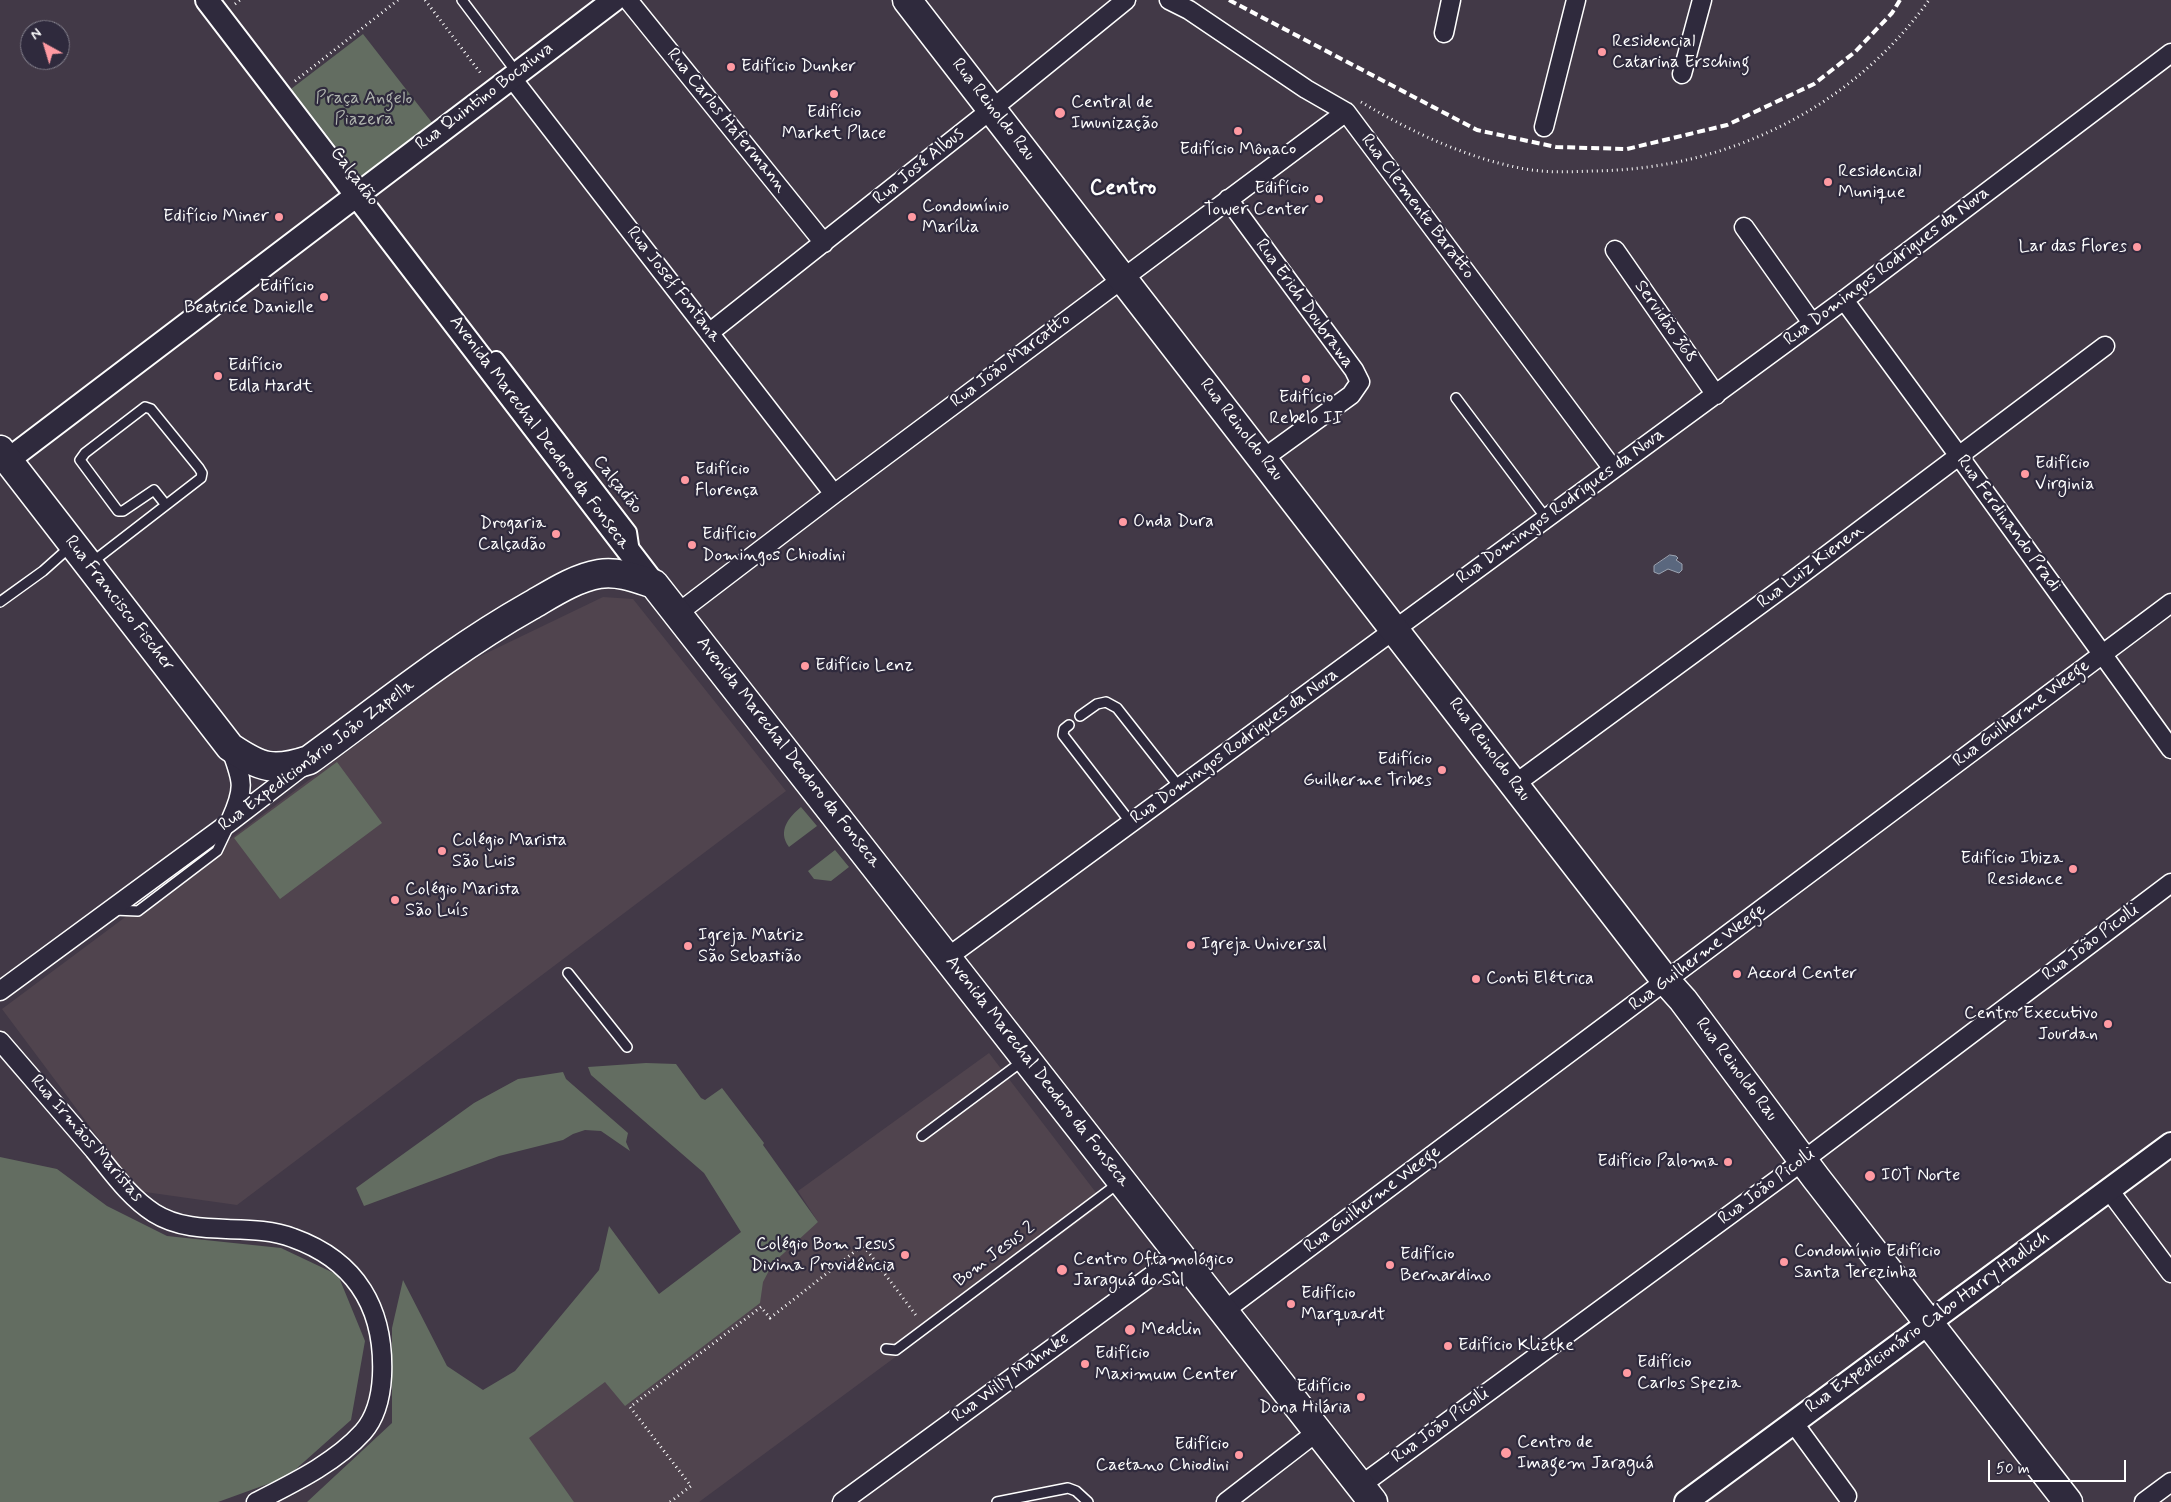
<!DOCTYPE html>
<meta charset="utf-8">
<style>
body{margin:0}
#map{position:relative;width:2171px;height:1502px;overflow:hidden;background:#423947;font-family:Mynerve,sans-serif}
canvas{display:block}
.north{position:absolute;left:20px;top:20px;width:50px;height:50px;box-sizing:border-box;background:#2f2a3d;border:1px solid #827f8b;border-radius:50%;rotate:321deg;font-size:14px;font-weight:700;line-height:20px;text-align:center;color:#fff}
.north::after{content:'';display:block;margin:auto;width:18px;height:22px;background:#ff9aa2;clip-path:polygon(50% 0,100% 100%,50% 72%,0 100%)}
.scale{position:absolute;left:1988px;top:1460px;width:138px;height:22px;box-sizing:border-box;border:2px solid #fff;border-top:0;padding-left:6px;font-size:15px;line-height:18px;white-space:nowrap;color:#fff;-webkit-text-stroke:4px #2f2a3d;paint-order:stroke}
</style>
<div id="map">
<canvas width="2171" height="1502"></canvas>
<div class="north">N</div>
<div class="scale">50 m</div>
</div>
<script>
const context = document.querySelector('canvas').getContext('2d');
context.lineJoin = 'round';
function fillPath(path, color) { context.fillStyle = color; context.fill(path, 'evenodd'); }
function trace(path, color, width, dash) { context.strokeStyle = color; context.lineWidth = width; context.lineCap = dash ? 'butt' : 'round'; context.setLineDash(dash || []); context.stroke(path); }
function drawText(font, color, halo, rows, align = 'center') {
  context.font = font + ' Mynerve,sans-serif'; context.lineWidth = 4.5; context.setLineDash([]); context.textBaseline = 'middle'; context.strokeStyle = halo; context.fillStyle = color; for (const [text, x, y, turn = 0] of rows) {
    context.save(); context.translate(x, y); context.rotate((+turn || 0) * Math.PI / 180); context.textAlign = isNaN(turn) ? turn : align; if (halo) context.strokeText(text, 0, 0); context.fillText(text, 0, 0); context.restore();
  }
}
fillPath(new Path2D(`
 M603,597L633,599L786,791L237,1205L138,1191L2,1009L466,663Z
 M989,1053L1104,1203L699,1502H574L528,1438L818,1222L798,1191Z`), '#50444e');
fillPath(new Path2D(`
 M363,34L437,129L365,184L291,89Z
 M337,762L382,823L280,899L234,838Z
 M801,807L817,826L789,847C777,831 789,817 801,807Z
 M835,850L849,867L831,881L814,879L808,871Z
 M646,1063L676,1064L701,1098L705,1100L722,1088L764,1143L763,1145L818,1222L773,1263L763,1282L760,1303L625,1406L605,1382L529,1438L574,1502H307L392,1423V1328L403,1280L447,1366L483,1390L515,1371L599,1270L609,1226L659,1294L741,1232L704,1173L591,1075L588,1067Z
 M563,1072L566,1079L628,1133L626,1142L630,1151L601,1131L585,1130L573,1134L563,1140L499,1156L364,1206L356,1188L474,1103L518,1079Z
 M0,1157L57,1169L107,1206L167,1236L281,1248L338,1275L365,1341L351,1420L287,1477L218,1502H0Z`), '#636d61');
const water = new Path2D(`
 M1670,555L1676,556L1678,558L1676,560L1682,564V570L1679,573L1668,569L1659,574L1654,572V566Z`);
fillPath(water, '#5a677e');
trace(water, '#9ca4b2', 1);
const service = new Path2D(`
 M462,0L517,73
 M1456,398L1546,518
 M91,563L201,478L202,473L199,468L151,409L145,407L85,453L80,460L118,511H123L154,490L166,505
 M0,602L43,571L71,546
 M1080,716L1097,704L1106,702L1117,708L1180,788
 M1069,725L1064,729L1063,735L1131,823
 M114,910L138,911L217,851L228,828
 M568,973L627,1047
 M922,1136L1024,1060
 M886,1349L896,1350L1120,1182
 M997,1502L1068,1488L1076,1491L1088,1502`);
const pedestrian = new Path2D(`
 M496,359L629,532L632,552`);
const minor = new Path2D(`
 M628,0L824,243
 M1169,0L1189,10L1306,89L1346,112L1613,469
 M1444,33L1451,0
 M1682,74L1702,0
 M511,77L834,494
 M1544,127L1576,0
 M1228,199L1354,370L1360,382L1351,395L1264,458
 M1744,227L1812,323
 M1615,250L1716,395
 M1844,300L1959,456L2171,749
 M709,333L992,109L1126,0
 M678,613L834,494L1346,112
 M230,747C242,780 246,786 231,819
 M1515,784L1795,579L2105,346
 M948,957L1844,300L2171,53
 M0,991L230,822L303,766
 M0,1041C31,1077 63,1114 94,1150C112,1172 129,1197 154,1213C195,1239 249,1221 293,1238C357,1261 385,1309 382,1376C381,1395 377,1416 363,1432C335,1463 293,1483 256,1502
 M2109,1190L2171,1273
 M1224,1311L2171,603
 M1793,1422L1847,1496
 M1360,1486L1784,1175L2171,883
 M842,1502L1180,1255
 M1226,1502L1318,1431
 M2144,1502L2171,1482`);
const tertiary = new Path2D(`
 M207,0L654,584
 M8,460L614,0
 M1686,1502L2171,1144`);
const primary = new Path2D(`
 M907,0C1161,326 1414,653 1666,981L1683,1000L1816,1178L2068,1502
 M0,450L230,747C261,768 273,772 309,760C382,707 452,650 530,606C551,594 575,578 599,574C618,571 636,578 654,584L1373,1502`);
trace(service, '#fff', 12);
trace(pedestrian, '#fff', 18);
trace(minor, '#fff', 21);
trace(tertiary, '#fff', 26);
trace(primary, '#fff', 31);
trace(new Path2D(`
 M425,0L482,75
 M235,4L240,0
 M295,81L398,0
 M1361,102C1410,131 1464,157 1520,168C1544,173 1568,172 1592,171C1725,170 1851,109 1929,0
 M670,1502L691,1486L630,1407L761,1307L770,1318L863,1245L918,1318`), '#fff', 3, [1, 4]);
trace(service, '#2f2a3d', 9);
trace(pedestrian, '#2f2a3d', 14);
trace(minor, '#2f2a3d', 18);
trace(tertiary, '#2f2a3d', 22);
trace(primary, '#2f2a3d', 28);
trace(new Path2D(`
 M1229,0L1477,130L1556,147L1627,149L1727,125L1814,84L1855,52L1892,13L1900,0`), '#fff', 4, [8, 4]);
for (const [x, y, r, color] of [
 [1602,52,5,"#ff9aa2"],
 [731,67,5,"#ff9aa2"],
 [834,94,5,"#ff9aa2"],
 [1060,113,6,"#ff9aa2"],
 [1238,131,5,"#ff9aa2"],
 [1828,182,5,"#ff9aa2"],
 [1319,199,5,"#ff9aa2"],
 [279,217,5,"#ff9aa2"],
 [912,217,5,"#ff9aa2"],
 [2137,247,5,"#ff9aa2"],
 [324,297,5,"#ff9aa2"],
 [218,376,5,"#ff9aa2"],
 [1306,379,5,"#ff9aa2"],
 [2025,474,5,"#ff9aa2"],
 [685,480,5,"#ff9aa2"],
 [1123,522,5,"#ff9aa2"],
 [556,534,5,"#ff9aa2"],
 [692,545,5,"#ff9aa2"],
 [805,666,5,"#ff9aa2"],
 [1442,770,5,"#ff9aa2"],
 [442,851,5,"#ff9aa2"],
 [2073,869,5,"#ff9aa2"],
 [395,900,5,"#ff9aa2"],
 [1191,945,5,"#ff9aa2"],
 [688,946,5,"#ff9aa2"],
 [1737,974,5,"#ff9aa2"],
 [1476,979,5,"#ff9aa2"],
 [2108,1024,5,"#ff9aa2"],
 [1728,1162,5,"#ff9aa2"],
 [1870,1176,6,"#ff9aa2"],
 [905,1255,5,"#ff9aa2"],
 [1784,1262,5,"#ff9aa2"],
 [1390,1265,5,"#ff9aa2"],
 [1062,1270,6,"#ff9aa2"],
 [1291,1304,5,"#ff9aa2"],
 [1130,1330,6,"#ff9aa2"],
 [1448,1346,5,"#ff9aa2"],
 [1085,1364,5,"#ff9aa2"],
 [1627,1373,5,"#ff9aa2"],
 [1361,1397,5,"#ff9aa2"],
 [1506,1453,6,"#ff9aa2"],
 [1239,1455,5,"#ff9aa2"]
]) { const dot = new Path2D(); dot.arc(x, y, r, 0, 2 * Math.PI); context.fillStyle = color; context.fill(dot); trace(dot, '#2f2a3d', 2); }
drawText('18px', '#fff', '#2f2a3d', [
 ["Residencial",1612,42],
 ["Catarina Ersching",1612,63],
 ["Edifício Dunker",741,67],
 ["Central de",1071,103],
 ["Imunização",1071,124],
 ["Edifício",834,113,"center"],
 ["Market Place",834,134,"center"],
 ["Edifício Mônaco",1238,150,"center"],
 ["Residencial",1838,172],
 ["Munique",1838,193],
 ["Edifício",1309,189,"right"],
 ["Tower Center",1309,210,"right"],
 ["Condomínio",922,207],
 ["Marília",922,228],
 ["Edifício Miner",269,217,"right"],
 ["Lar das Flores",2127,247,"right"],
 ["Edifício",314,287,"right"],
 ["Beatrice Danielle",314,308,"right"],
 ["Edifício",228,366],
 ["Edla Hardt",228,387],
 ["Edifício",1306,398,"center"],
 ["Rebelo II",1306,419,"center"],
 ["Edifício",2035,464],
 ["Virginia",2035,485],
 ["Edifício",695,470],
 ["Florença",695,491],
 ["Onda Dura",1133,522],
 ["Drogaria",546,524,"right"],
 ["Calçadão",546,545,"right"],
 ["Edifício",702,535],
 ["Domingos Chiodini",702,556],
 ["Edifício Lenz",815,666],
 ["Edifício",1432,760,"right"],
 ["Guilherme Tribes",1432,781,"right"],
 ["Colégio Marista",452,841],
 ["São Luis",452,862],
 ["Edifício Ibiza",2063,859,"right"],
 ["Residence",2063,880,"right"],
 ["Colégio Marista",405,890],
 ["São Luís",405,911],
 ["Igreja Matriz",698,936],
 ["São Sebastião",698,957],
 ["Igreja Universal",1201,945],
 ["Accord Center",1747,974],
 ["Conti Elétrica",1486,979],
 ["Centro Executivo",2098,1014,"right"],
 ["Jourdan",2098,1035,"right"],
 ["Edifício Paloma",1718,1162,"right"],
 ["IOT Norte",1881,1176],
 ["Colégio Bom Jesus",895,1245,"right"],
 ["Divina Providência",895,1266,"right"],
 ["Condomínio Edifício",1794,1252],
 ["Santa Terezinha",1794,1273],
 ["Edifício",1400,1255],
 ["Bernardino",1400,1276],
 ["Centro Oftamológico",1073,1260],
 ["Jaraguá do Sul",1073,1281],
 ["Edifício",1301,1294],
 ["Marquardt",1301,1315],
 ["Medclin",1141,1330],
 ["Edifício Kliztke",1458,1346],
 ["Edifício",1095,1354],
 ["Maximum Center",1095,1375],
 ["Edifício",1637,1363],
 ["Carlos Spezia",1637,1384],
 ["Edifício",1351,1387,"right"],
 ["Dona Hilária",1351,1408,"right"],
 ["Centro de",1517,1443],
 ["Imagem Jaraguá",1517,1464],
 ["Edifício",1229,1445,"right"],
 ["Caetano Chiodini",1229,1466,"right"]
], 'left');
drawText('18px', '#fff', '#2f2a3d', [
 ["Rua Quintino Bocaiuva",485,97,-37],
 ["Rua Reinoldo Rau",993,110,52],
 ["Rua Carlos Hafermann",726,121,51],
 ["Rua José Albus",919,167,-39],
 ["Calçadão",354,177,53],
 ["Rua Clemente Baratto",1417,207,53],
 ["Rua Domingos Rodrigues da Nova",1887,267,-37],
 ["Rua Josef Fontana",673,285,52],
 ["Rua Erich Doubrawa",1304,304,54],
 ["Servidão 368",1665,322,55],
 ["Rua João Marcatto",1011,361,-37],
 ["Rua Reinoldo Rau",1241,430,52],
 ["Avenida Marechal Deodoro da Fonseca",539,433,53],
 ["Calçadão",617,485,52],
 ["Rua Domingos Rodrigues da Nova",1561,507,-36],
 ["Rua Ferdinando Pradi",2008,524,54],
 ["Rua Luiz Kienen",1811,567,-37],
 ["Rua Francisco Fischer",119,604,52],
 ["Rua Guilherme Weege",2022,714,-37],
 ["Rua Domingos Rodrigues da Nova",1235,747,-36],
 ["Rua Reinoldo Rau",1489,750,53],
 ["Avenida Marechal Deodoro da Fonseca",788,753,52],
 ["Rua Expedicionário João Zapella",317,756,-37],
 ["Rua João Picolli",2091,943,-37],
 ["Rua Guilherme Weege",1698,958,-37],
 ["Rua Reinoldo Rau",1736,1070,53],
 ["Avenida Marechal Deodoro da Fonseca",1037,1072,52],
 ["Rua Irmãos Maristas",86,1139,49],
 ["Rua João Picolli",1767,1187,-37],
 ["Rua Guilherme Weege",1373,1200,-37],
 ["Bom Jesus 2",995,1255,-37],
 ["Rua Expedicionário Cabo Harry Hadlich",1928,1323,-36],
 ["Rua Willy Mahnke",1011,1378,-36],
 ["Rua João Picolli",1441,1426,-36]
]);
drawText('18px', '#b1b6b0', '#2f2a3d', [
 ["Praça Angelo",364,99],
 ["Piazera",364,120]
]);
drawText('bold 22px', '#fff', '#2f2a3d', [
 ["Centro",1123,189]
]);
</script>
